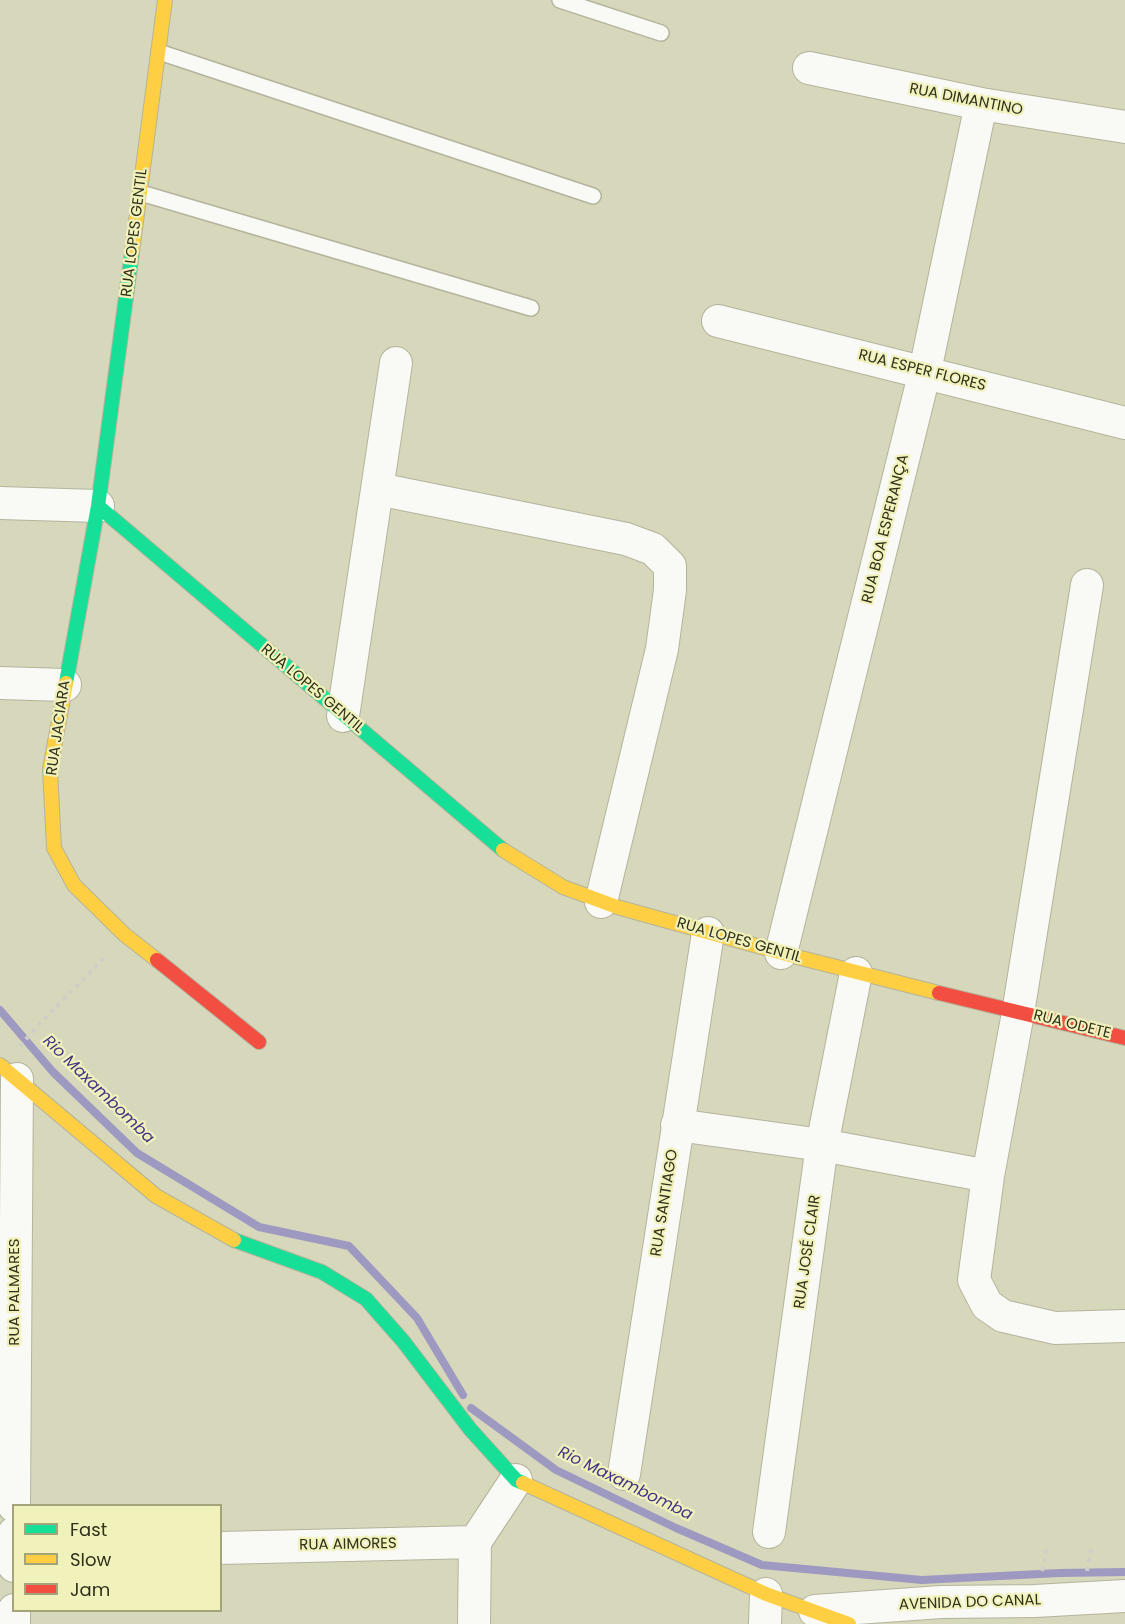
<!DOCTYPE html>
<meta charset="utf-8">
<style>
body{margin:0}
#map{position:relative;width:1125px;height:1624px;overflow:hidden;background:#d7d7bb;font-family:Poppins,sans-serif}
canvas{display:block}
.legend{position:absolute;left:12px;top:1504px;width:210px;height:108px;box-sizing:border-box;background:#f1f1bb;border:2px solid #a4a47b;margin:0;padding:8px 10px;list-style:none;font-size:18px;color:#30301b}
.legend li{display:flex;align-items:center;gap:12px;height:30px}
.legend b{width:30px;border:2px solid #a4a47b}
</style>
<div id="map">
<canvas width="1125" height="1624"></canvas>
<ul class="legend">
<li><b style="height:8px;background:#16e098"></b>Fast</li>
<li><b style="height:8px;background:#ffcf43"></b>Slow</li>
<li><b style="height:8px;background:#f24e42"></b>Jam</li>
</ul>
</div>
<script>
const context = document.querySelector('canvas').getContext('2d');
context.lineJoin = 'round';
function trace(path, color, width, dash) { context.strokeStyle = color; context.lineWidth = width; context.lineCap = dash ? 'butt' : 'round'; context.setLineDash(dash || []); context.stroke(path); }
function drawText(font, color, halo, rows, align = 'center') {
  context.font = font + ' Poppins,sans-serif'; context.lineWidth = 4.5; context.setLineDash([]); context.textBaseline = 'middle'; context.strokeStyle = halo; context.fillStyle = color; for (const [text, x, y, turn = 0] of rows) {
    context.save(); context.translate(x, y); context.rotate((+turn || 0) * Math.PI / 180); context.textAlign = isNaN(turn) ? turn : align; if (halo) context.strokeText(text, 0, 0); context.fillText(text, 0, 0); context.restore();
  }
}
trace(new Path2D(`
 M0,1010L53,1072L137,1153L259,1227L349,1246L417,1318L463,1395
 M471,1408L556,1470L676,1528L762,1565L922,1580L1059,1573L1125,1572`), '#9e99c1', 8);
const lane = new Path2D(`
 M560,0L661,33
 M159,52L593,196
 M141,193L531,308`);
const street = new Path2D(`
 M809,68L981,104L1125,127
 M718,321L1125,423
 M378,489L626,539L653,549L670,566V590L662,649L601,902
 M0,503L98,506
 M1087,585L1018,1013L988,1176L974,1280L987,1305L1003,1316L1055,1328L1125,1326
 M0,683L65,685
 M343,716L396,363
 M781,953L925,371L981,104
 M677,1125L822,1145L988,1176
 M624,1474L708,933
 M14,1506L17,1079
 M769,1532L822,1145L856,973
 M14,1533V1566
 M220,1548L475,1542
 M14,1610V1624
 M815,1611L941,1602L1035,1601L1125,1596
 M474,1624L475,1542L516,1480
 M765,1624L766,1594`);
const fast = new Path2D(`
 M98,506L503,850
 M66,683L98,506L132,252
 M234,1240L322,1272L366,1299L403,1341L470,1429L516,1480L523,1483`);
const slow = new Path2D(`
 M132,252L165,0
 M66,683L50,769L54,848L74,885L125,935L157,960
 M503,850L563,887L617,907L801,958L939,993
 M0,1065L156,1196L234,1240
 M523,1483L766,1594L849,1624`);
const jam = new Path2D(`
 M157,960L259,1042
 M939,993L1125,1038`);
trace(lane, '#b4b49d', 18);
trace(street, '#b4b49d', 34);
trace(fast, '#b4b49d', 16);
trace(slow, '#b4b49d', 16);
trace(jam, '#b4b49d', 16);
trace(new Path2D(`
 M20,1046L42,1021L106,956
 M1042,1571L1047,1547
 M1087,1571L1091,1549`), '#d0cfc7', 4, [4.5, 4.5]);
trace(lane, '#f9f9f5', 15);
trace(street, '#f9f9f5', 32);
trace(fast, '#16e098', 14);
trace(slow, '#ffcf43', 14);
trace(jam, '#f24e42', 14);
drawText('15px', '#30301b', '#f1f1bb', [
 ["RUA DIMANTINO",966,100,11],
 ["RUA LOPES GENTIL",135,233,-83],
 ["RUA ESPER FLORES",922,371,14],
 ["RUA BOA ESPERANÇA",886,529,-76],
 ["RUA LOPES GENTIL",312,689,40],
 ["RUA JACIARA",59,728,-82],
 ["RUA LOPES GENTIL",739,941,16],
 ["RUA ODETE",1072,1025,14],
 ["RUA SANTIAGO",665,1203,-81],
 ["RUA JOSÉ CLAIR",808,1252,-82],
 ["RUA PALMARES",15,1292,-90],
 ["RUA AIMORES",348,1545,-1],
 ["AVENIDA DO CANAL",970,1603,-2]
]);
drawText('italic 16px', '#433487', '#f1f1bb', [
 ["Rio Maxambomba",98,1090,44],
 ["Rio Maxambomba",625,1484,26]
]);
</script>
